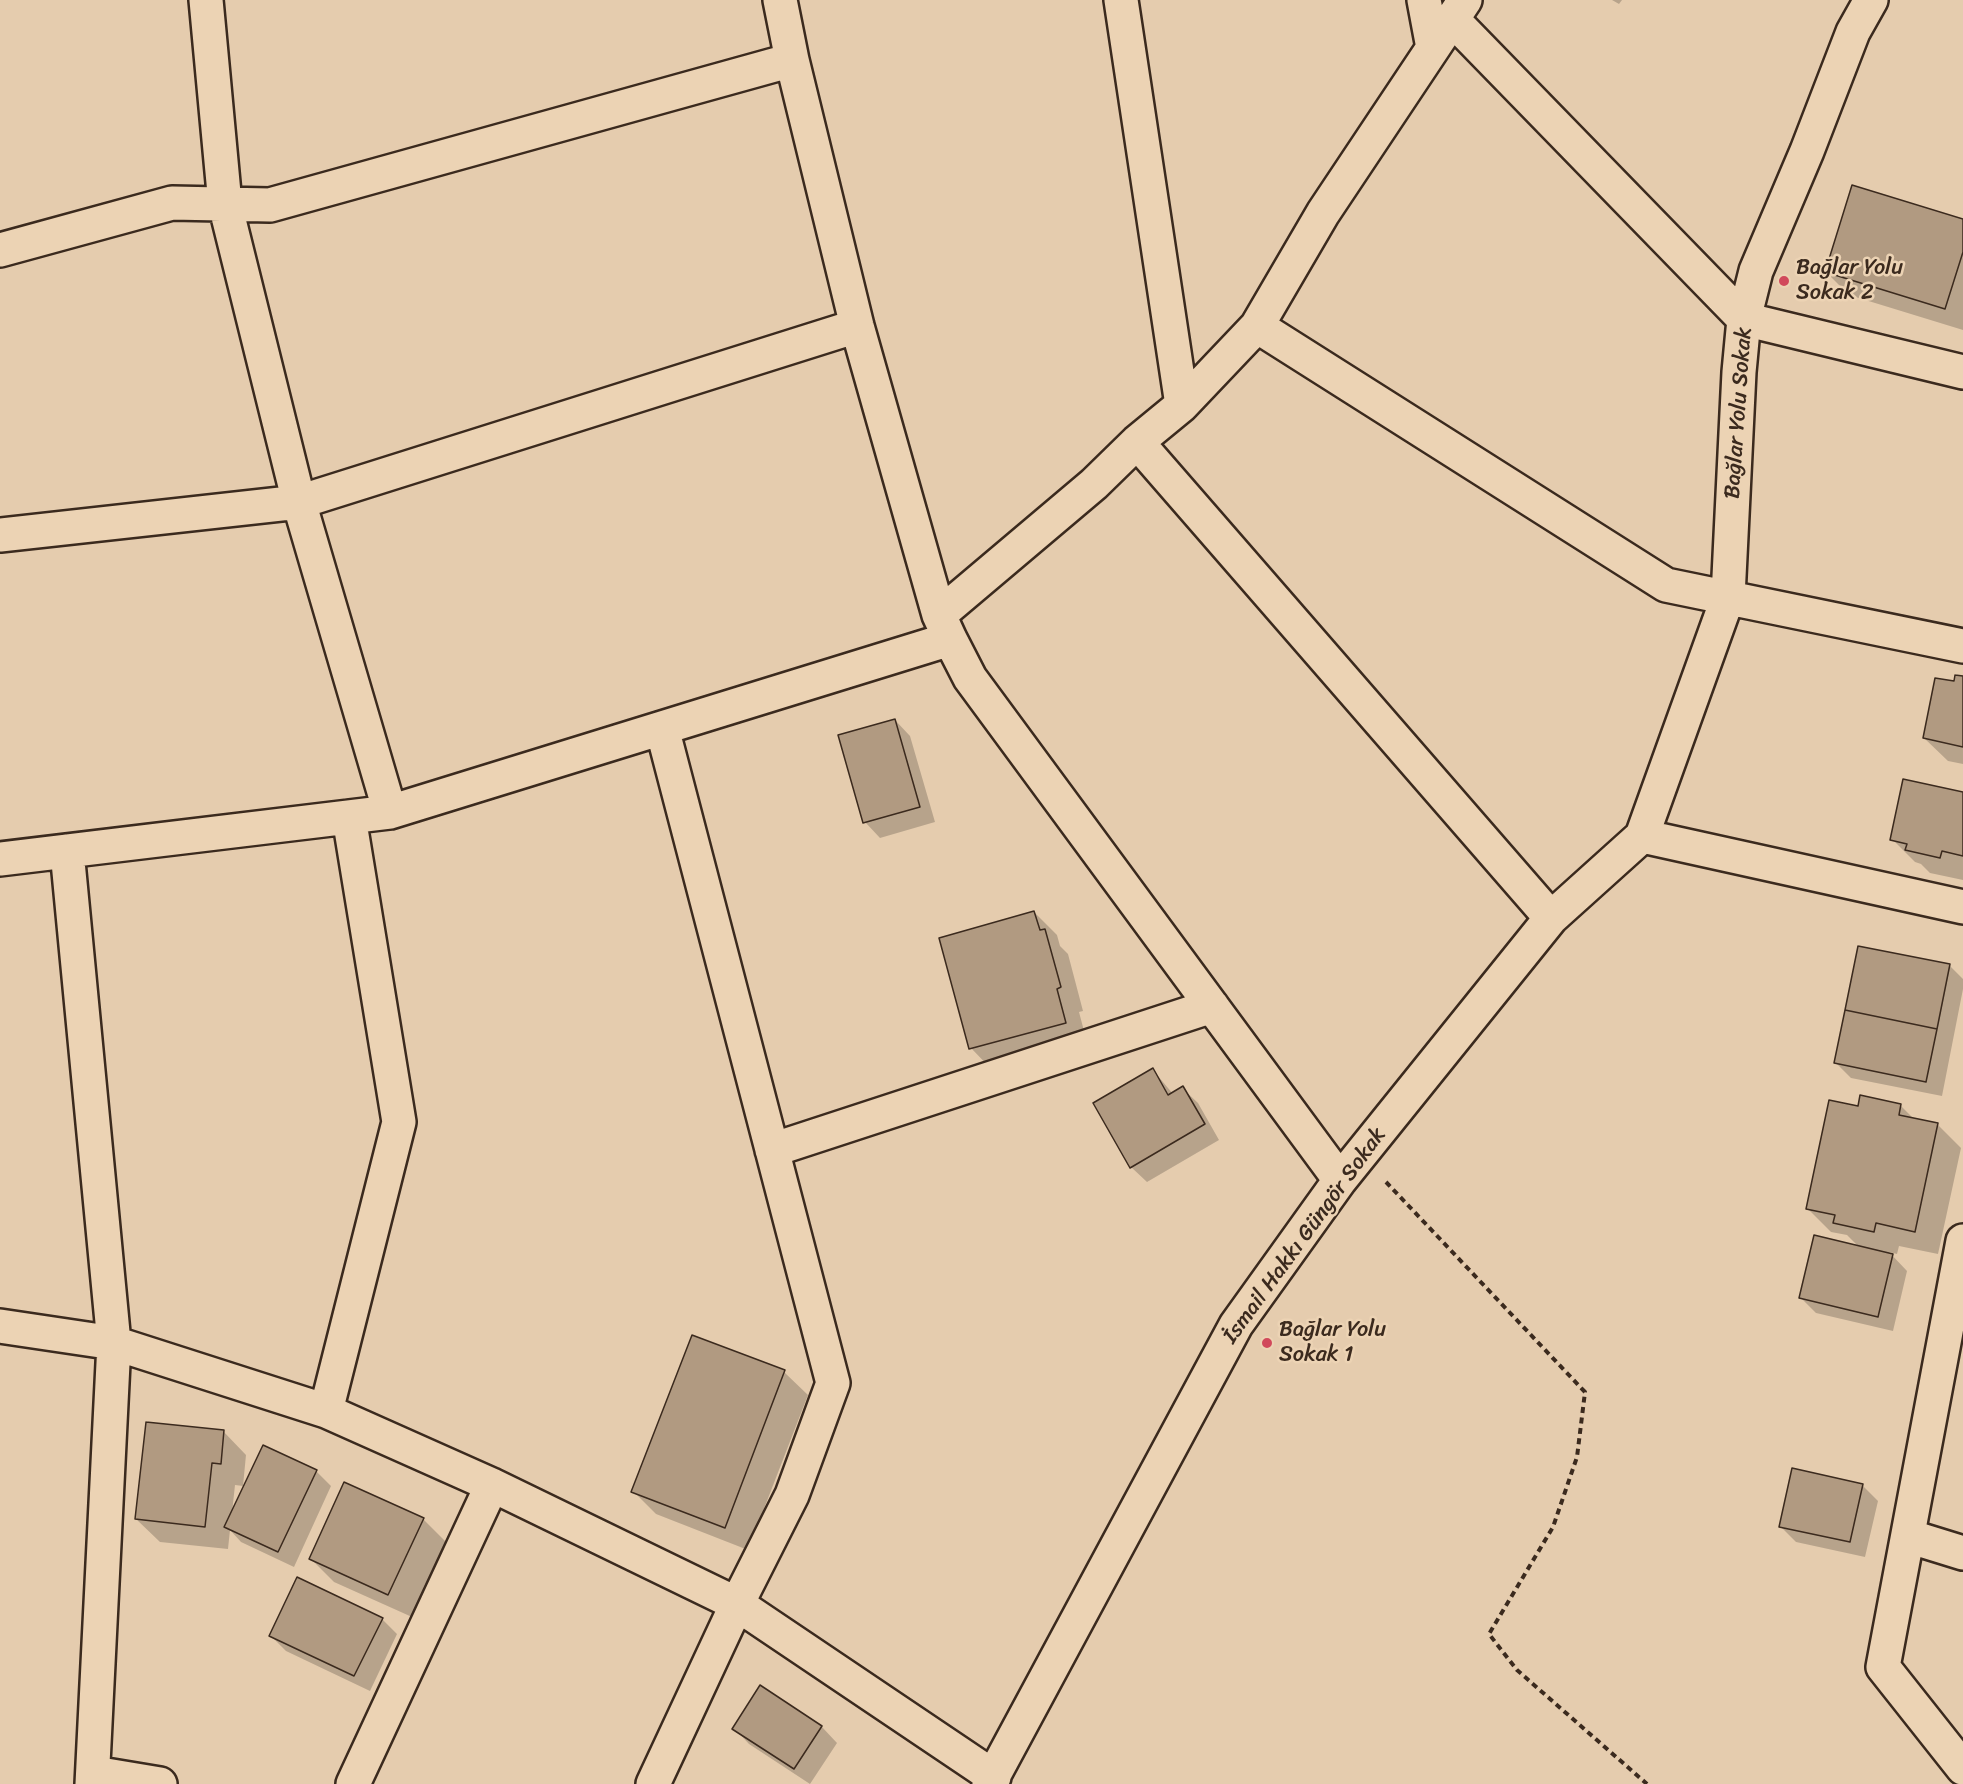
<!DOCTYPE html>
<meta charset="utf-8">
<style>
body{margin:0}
canvas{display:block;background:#e5ccae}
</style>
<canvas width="1963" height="1784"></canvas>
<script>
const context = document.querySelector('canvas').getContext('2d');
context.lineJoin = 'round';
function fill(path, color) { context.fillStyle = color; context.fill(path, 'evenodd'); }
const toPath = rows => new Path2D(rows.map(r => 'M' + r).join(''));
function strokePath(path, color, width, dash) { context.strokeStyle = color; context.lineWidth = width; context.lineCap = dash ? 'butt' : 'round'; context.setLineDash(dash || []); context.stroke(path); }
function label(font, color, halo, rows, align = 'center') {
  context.font = font + ' Sriracha,sans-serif'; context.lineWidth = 5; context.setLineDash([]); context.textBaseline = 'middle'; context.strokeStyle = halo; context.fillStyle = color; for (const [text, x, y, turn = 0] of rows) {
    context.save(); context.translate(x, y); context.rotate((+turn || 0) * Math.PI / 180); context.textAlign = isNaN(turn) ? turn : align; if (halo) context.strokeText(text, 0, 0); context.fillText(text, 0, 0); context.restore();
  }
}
fill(toPath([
 [1612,0,1622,0,1619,4],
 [1963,221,1963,330,1849,295,1826,272],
 [1963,678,1963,764,1948,761,1924,738,1955,683],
 [895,720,910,736,935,822,880,838,865,822],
 [1963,794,1963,880,1930,873,1921,864,1915,862,1892,839],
 [1034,912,1057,935,1060,946,1068,954,1083,1011,1079,1012,1088,1046,994,1072,971,1048],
 [1949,965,1963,979,1963,989,1942,1096,1851,1078,1836,1063],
 [1153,1070,1173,1094,1182,1088,1198,1103,1219,1140,1147,1182,1131,1167],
 [1900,1105,1915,1120,1937,1124,1961,1148,1938,1254,1899,1246,1897,1254,1889,1252,1907,1271,1893,1331,1816,1313,1801,1298,1860,1248,1847,1235,1831,1232,1808,1209,1859,1108],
 [692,1337,784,1372,808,1395,748,1550,656,1514,633,1491],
 [223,1431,246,1455,243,1486,235,1485,232,1513,316,1471,331,1486,294,1567,241,1542,230,1530,228,1549,160,1542,136,1519],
 [1862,1485,1878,1501,1865,1557,1796,1542,1780,1526],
 [423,1519,446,1542,412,1617,334,1582,311,1559],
 [382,1619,397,1634,370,1691,286,1651,271,1636],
 [761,1687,822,1727,837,1743,810,1784,749,1744,734,1728]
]), '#0003');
const building = toPath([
 [1852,185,1963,219,1963,252,1945,309,1825,272,1852,185],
 [1955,675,1963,676,1963,747,1923,738,1935,678,1954,681,1955,675],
 [895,719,920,807,863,823,838,735,895,719],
 [1903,779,1963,792,1963,856,1942,851,1940,858,1905,850,1907,844,1890,840,1903,779],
 [1034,911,1040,930,1045,929,1061,987,1057,989,1066,1023,969,1049,939,938,1034,911],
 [1858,946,1950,964,1937,1029,1845,1010,1858,946],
 [1845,1010,1937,1029,1926,1082,1834,1063,1845,1010],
 [1153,1068,1168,1095,1183,1086,1205,1124,1130,1168,1093,1103,1153,1068],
 [1860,1095,1901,1104,1899,1115,1938,1123,1915,1232,1876,1223,1874,1232,1833,1223,1835,1215,1806,1209,1829,1100,1858,1106,1860,1095],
 [1814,1235,1893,1254,1878,1317,1799,1298,1814,1235],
 [692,1335,785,1370,725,1528,631,1492,692,1335],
 [146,1422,224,1430,221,1464,212,1463,205,1527,135,1519,146,1422],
 [263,1445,317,1470,278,1552,224,1527,263,1445],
 [1792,1468,1863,1484,1850,1542,1779,1527,1792,1468],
 [344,1482,424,1518,388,1595,309,1559,344,1482],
 [297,1577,383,1618,354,1676,269,1636,297,1577],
 [760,1685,822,1726,794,1769,732,1729,760,1685]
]);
fill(building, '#b19a81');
strokePath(building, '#3b2a1e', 1.5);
const minor = toPath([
 [206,0,225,204,299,502,390,812],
 [780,0,792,60,857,326,939,615,950,639,970,678,1340,1180],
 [1121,0,1182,405],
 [1424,0,1433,48],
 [1452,19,1744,319,1963,372],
 [0,250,172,203,270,205,792,60],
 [1257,326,1666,585,1963,646],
 [1137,442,1551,918],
 [0,535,299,502,857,326],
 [939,615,1094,484,1137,442,1182,405,1257,326,1323,213,1465,0],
 [1642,836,1963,907],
 [67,851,114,1343,92,1784],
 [0,859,390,812,950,639],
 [772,1150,1212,1006],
 [1963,1241,1883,1667,1963,1768],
 [0,1326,114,1343,326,1411,492,1485,737,1604,994,1777],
 [326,1411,399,1122,349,817],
 [1908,1536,1963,1553],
 [94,1773,160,1784],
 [353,1784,492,1485],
 [653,1784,737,1604,792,1495,833,1383,662,728],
 [989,1784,1236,1325,1340,1180,1551,918,1642,836,1728,597,1739,372,1744,319,1756,271,1807,151,1853,32,1871,0]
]);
strokePath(minor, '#3b2a1e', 38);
strokePath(toPath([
 [1386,1182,1585,1392,1577,1457,1553,1527,1489,1634,1517,1670,1647,1784]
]), '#3b2a1e', 4, [6, 4.5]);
strokePath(minor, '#ecd3b4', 33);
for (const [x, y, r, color] of [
 [1784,281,6,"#d1495b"],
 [1267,1343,6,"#d1495b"]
]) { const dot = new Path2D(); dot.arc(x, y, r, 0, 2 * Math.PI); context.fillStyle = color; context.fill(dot); strokePath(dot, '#ecd3b4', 2); }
label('22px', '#3b2a1e', '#ecd3b4', [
 ["Bağlar Yolu",1796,268],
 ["Sokak 2",1796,293],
 ["Bağlar Yolu",1279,1330],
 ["Sokak 1",1279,1355]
], 'left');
label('22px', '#3b2a1e', '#ecd3b4', [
 ["Bağlar Yolu Sokak",1739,413,-86],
 ["İsmail Hakkı Güngör Sokak",1305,1236,-54]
]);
</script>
